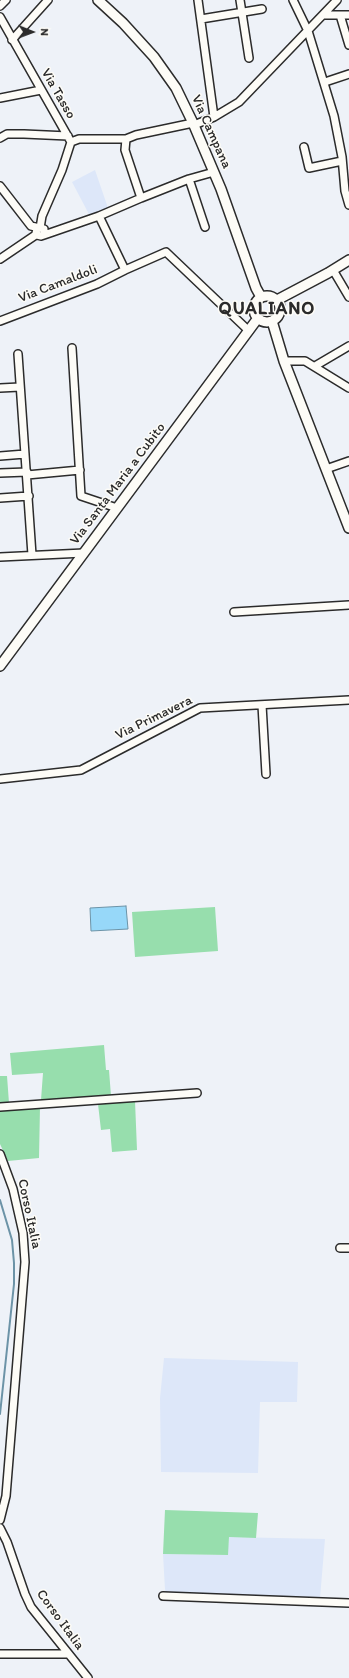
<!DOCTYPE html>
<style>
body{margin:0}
#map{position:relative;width:349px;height:1678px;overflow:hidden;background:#eef2f8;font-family:Itim,sans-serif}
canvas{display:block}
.north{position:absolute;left:12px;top:12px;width:40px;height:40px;-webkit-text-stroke:3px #fdfcf7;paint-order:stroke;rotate:91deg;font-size:11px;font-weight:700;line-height:16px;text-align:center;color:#2b2b2b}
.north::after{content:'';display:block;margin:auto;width:14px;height:18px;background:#2b2b2b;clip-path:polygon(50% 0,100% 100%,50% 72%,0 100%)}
</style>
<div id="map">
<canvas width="349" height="1678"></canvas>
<div class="north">N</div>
</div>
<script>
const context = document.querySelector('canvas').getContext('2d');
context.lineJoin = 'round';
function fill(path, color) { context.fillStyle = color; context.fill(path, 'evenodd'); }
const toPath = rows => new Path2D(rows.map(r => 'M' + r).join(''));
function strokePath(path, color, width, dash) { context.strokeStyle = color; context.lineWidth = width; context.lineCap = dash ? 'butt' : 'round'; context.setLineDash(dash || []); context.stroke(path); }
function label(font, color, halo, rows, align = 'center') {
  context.font = font + ' Itim,sans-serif'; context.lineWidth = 3; context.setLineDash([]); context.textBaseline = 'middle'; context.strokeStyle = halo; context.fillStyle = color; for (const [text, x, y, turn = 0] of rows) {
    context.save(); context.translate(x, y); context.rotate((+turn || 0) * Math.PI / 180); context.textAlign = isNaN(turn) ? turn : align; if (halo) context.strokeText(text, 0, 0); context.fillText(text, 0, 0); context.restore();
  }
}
fill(toPath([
 [95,170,108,208,91,218,72,182],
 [164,1358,298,1362,297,1402,260,1402,258,1473,161,1472,160,1398],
 [229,1537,325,1539,320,1598,166,1593,165,1589,163,1554,227,1555]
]), '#dde7f9');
fill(toPath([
 [215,907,218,951,135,957,132,912],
 [104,1045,106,1070,109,1070,111,1096,41,1100,43,1073,12,1075,10,1053],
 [0,1076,7,1076,9,1103,0,1104],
 [135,1101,137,1150,112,1152,110,1129,101,1130,98,1104],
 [40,1107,39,1158,8,1161,0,1144,0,1110],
 [165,1510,258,1513,256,1538,229,1537,228,1555,163,1554]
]), '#97dead');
const water = toPath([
 [126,906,128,929,91,931,90,908,126,906]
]);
fill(water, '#97d8f9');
strokePath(water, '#6c93a7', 1);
strokePath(toPath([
 [0,1200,12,1240,14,1263,14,1284,0,1414]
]), '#6c93a7', 2);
const minor = toPath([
 [198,0,214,117],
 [240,0,249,58],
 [293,0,308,31,334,116,342,157,345,191,349,205],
 [0,6,6,0],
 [323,15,349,15],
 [340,15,349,45],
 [0,17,71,142],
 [201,19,262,9],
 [12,40,48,0],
 [325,82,349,74],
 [0,98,41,90],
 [194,125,214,117,239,102,337,0],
 [0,138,7,134,24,134,68,136],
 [71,142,79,139,126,139],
 [304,147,309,168,342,161],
 [189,179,214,172],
 [0,186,31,226,44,229,44,235,41,236,37,235,36,233,37,229],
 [141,198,125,150,126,139,136,135,193,123],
 [99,216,125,270],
 [40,228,42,216,62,170,71,142],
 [44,235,99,216,141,198,189,179,205,227],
 [0,259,37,234],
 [333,270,349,297],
 [0,321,97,284,125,270,166,252,249,331],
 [72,348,81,496,117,508],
 [18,354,32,555],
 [284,361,305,361,349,388],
 [315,366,349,346],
 [0,388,20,387],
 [0,456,25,454],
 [326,469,349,461],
 [0,473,27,472],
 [27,475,80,470],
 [0,498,29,496],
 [0,557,84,553],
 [234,612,349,605],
 [262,705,266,774],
 [0,779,81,770,200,708,349,700],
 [0,1107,197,1093],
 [0,1154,13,1189,23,1233,25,1262,6,1496,0,1520],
 [340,1248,349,1248],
 [0,1528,7,1542,25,1594,31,1607,88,1678],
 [163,1596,349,1603],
 [0,1654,67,1654]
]);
const major = toPath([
 [98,0,123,23,154,57,176,88,193,123,221,189,256,288,261,297],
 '254 309a13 13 0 1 1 26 0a13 13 0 1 1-26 0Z',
 [277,300,328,273,349,260],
 [272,321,284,361,349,528],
 [0,666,258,318]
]);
strokePath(minor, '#2b2b2b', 10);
strokePath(major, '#2b2b2b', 12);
strokePath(minor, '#fdfcf7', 7);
strokePath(major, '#fdfcf7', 9);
label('14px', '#2b2b2b', '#fdfcf7', [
 ["Via Tasso",58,94,60],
 ["Via Campana",211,132,66],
 ["Via Camaldoli",58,284,-21],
 ["Via Santa Maria a Cubito",118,484,-53],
 ["Via Primavera",154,718,-26],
 ["Corso Italia",29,1214,78],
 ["Corso Italia",60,1620,54]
]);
context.letterSpacing = '1px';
label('bold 18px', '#2b2b2b', '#fdfcf7', [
 ["QUALIANO",267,309]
]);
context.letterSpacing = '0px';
</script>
